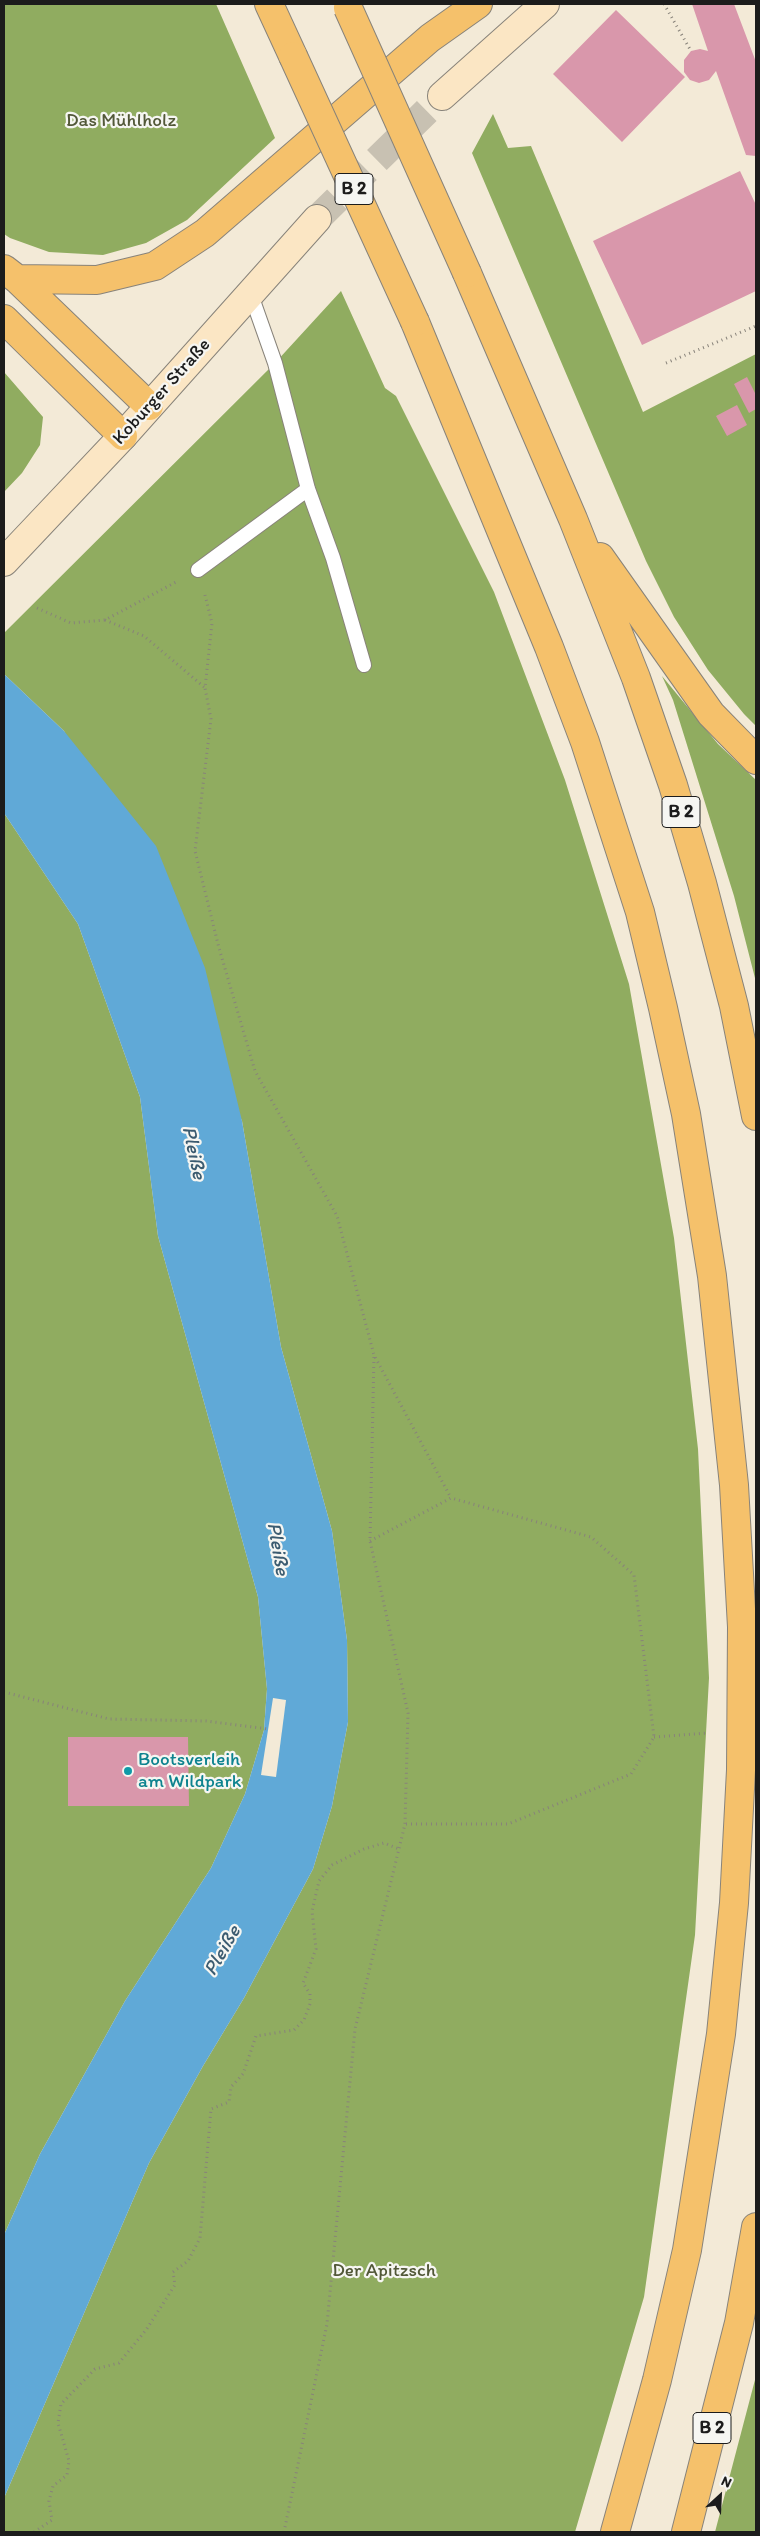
<!DOCTYPE html>
<meta charset="utf-8">
<style>
body{margin:0}
#map{position:relative;width:760px;height:2536px;overflow:hidden;background:#f3ead7;font-family:Itim,sans-serif}
canvas{display:block}
.frame{position:absolute;inset:0;border:5px solid #1c1c1c;pointer-events:none}
.north{position:absolute;left:695px;top:2471px;width:50px;height:50px;-webkit-text-stroke:4px #f6f6f2;paint-order:stroke;rotate:25deg;font-size:14px;font-weight:700;line-height:20px;text-align:center;color:#1c1c1c}
.north::after{content:'';display:block;margin:auto;width:18px;height:22px;background:#1c1c1c;clip-path:polygon(50% 0,100% 100%,50% 72%,0 100%)}
</style>
<div id="map">
<canvas width="760" height="2536"></canvas>
<div class="frame"></div>
<div class="north">N</div>
</div>
<script>
const context = document.querySelector('canvas').getContext('2d');
context.lineJoin = 'round';
function fill(path, color) { context.fillStyle = color; context.fill(path, 'evenodd'); }
const toPath = rows => new Path2D(rows.map(r => 'M' + r).join(''));
function strokePath(path, color, width, dash) { context.strokeStyle = color; context.lineWidth = width; context.lineCap = dash ? 'butt' : 'round'; context.setLineDash(dash || []); context.stroke(path); }
function label(font, color, halo, rows, align = 'center') {
  context.font = font + ' Itim,sans-serif'; context.lineWidth = 4.5; context.setLineDash([]); context.textBaseline = 'middle'; context.strokeStyle = halo; context.fillStyle = color; for (const [text, x, y, turn = 0] of rows) {
    context.save(); context.translate(x, y); context.rotate((+turn || 0) * Math.PI / 180); context.textAlign = isNaN(turn) ? turn : align; if (halo) context.strokeText(text, 0, 0); context.fillText(text, 0, 0); context.restore();
  }
}
fill(toPath([
 [4,4,216,4,275,138,187,220,146,243,103,255,49,252,10,238,4,234],
 [493,114,508,148,531,146,643,412,756,354,756,726,744,714,708,670,674,617,646,561,472,153],
 [341,291,385,388,396,396,494,592,565,780,629,984,674,1238,698,1449,709,1678,695,1935,644,2297,575,2532,4,2532,4,2498,149,2163,203,2066,244,1998,313,1869,332,1806,348,1722,347,1640,332,1531,281,1347,242,1121,64,731,4,674,4,633,275,363],
 [4,372,43,417,40,445,22,473,4,492],
 [662,676,718,744,756,780,756,982,734,896,673,700],
 [4,813,78,924,140,1097,158,1236,258,1597,267,1689,264,1730,245,1794,211,1868,125,2001,40,2154,4,2235],
 [756,2376,756,2532,715,2532]
]), '#90ac60');
fill(toPath([
 [4,674,64,731,156,846,205,968,242,1121,281,1347,332,1531,347,1640,348,1722,332,1806,313,1869,244,1998,203,2066,149,2163,4,2498,4,2235,40,2154,125,2001,211,1868,245,1794,264,1730,267,1689,258,1597,158,1236,140,1097,78,924,4,813]
]), '#60a9d7');
fill(toPath([
 [273,1698,286,1700,276,1777,261,1775]
]), '#f3ead7');
fill(toPath([
 [692,4,734,4,756,62,756,156,746,155,716,71,709,80,699,83,690,80,684,72,684,60,691,51,700,49,708,51],
 [616,10,685,77,622,142,553,74],
 [740,171,756,205,756,291,642,345,593,241],
 [747,377,756,395,756,409,749,413,734,384],
 [737,405,747,425,727,436,716,416],
 [68,1737,188,1737,189,1806,68,1806]
]), '#d997ab');
strokePath(toPath([
 [317,219,442,96]
]), '#c8c1b2', 28, [28, 14]);
const service = toPath([
 [250,292,275,363,308,489,333,558,364,665],
 [198,570,308,489]
]);
const secondary = toPath([
 [442,96,545,4],
 [4,562,123,436,317,219]
]);
const trunk = toPath([
 [269,4,293,56],
 [4,269,17,279,97,280,155,266,205,233,430,38,478,4],
 [467,273,573,519,636,678,673,785,702,883,734,1006,756,1116],
 [17,279,149,406],
 [4,319,123,436],
 [415,322,549,647,585,742,640,912,663,1008,686,1114,712,1276,734,1485,742,1627,741,1770,734,1903,721,2034,687,2250,657,2380,615,2532],
 [600,557,711,714,756,760],
 [686,2532,739,2323,756,2227]
]);
strokePath(service, '#88837a', 16);
strokePath(secondary, '#88837a', 30);
strokePath(trunk, '#88837a', 30);
strokePath(toPath([
 [664,4,691,51],
 [666,363,756,326],
 [205,595,212,623,205,688,211,719,195,851,219,948,255,1071,337,1216,374,1355,451,1498],
 [37,608,71,623,105,620,176,582],
 [105,620,144,636,204,687],
 [370,1541,451,1498,591,1537,634,1575,654,1737,631,1774,508,1824,405,1824],
 [4,1692,109,1719,206,1721,268,1729],
 [654,1737,708,1733],
 [34,2532,52,2520,49,2501,53,2486,67,2475,69,2461,58,2423,61,2404,95,2369,119,2363,146,2330,175,2285,173,2272,188,2261,200,2238,211,2109,229,2102,231,2087,243,2074,256,2036,294,2030,304,2020,310,2004,310,1994,303,1983,316,1949,312,1911,319,1881,332,1865,364,1849,384,1843,399,1849],
 [284,2532,327,2324,355,2029,405,1824,408,1713,370,1541,374,1355]
]), '#88837a', 3, [1, 4]);
strokePath(service, '#fff', 14);
strokePath(secondary, '#fbe6c4', 28);
strokePath(trunk, '#f5c16b', 28);
const trunkBridge = toPath([
 [348,8,467,273],
 [293,56,415,322]
]);
strokePath(trunkBridge, '#88837a', 30, []);
strokePath(trunkBridge, '#f5c16b', 28);
for (const [x, y, r, color] of [
 [128,1771,5,"#0f9aa8"]
]) { const dot = new Path2D(); dot.arc(x, y, r, 0, 2 * Math.PI); context.fillStyle = color; context.fill(dot); strokePath(dot, '#f6f6f2', 2); }
for (const [x, y, w] of [
 [354,189,38],
 [681,812,38],
 [712,2428,38]
]) { const box = new Path2D(); box.roundRect(x - w / 2, y - 15.5, w, 31, 4); context.fillStyle = '#f6f6f2'; context.fill(box); strokePath(box, '#1c1c1c', 1); }
label('bold 18px', '#1c1c1c', null, [
 ["B 2",354,189],
 ["B 2",681,812],
 ["B 2",712,2428]
]);
label('19px', '#525838', '#f6f6f2', [
 ["Das Mühlholz",121,121],
 ["Der Apitzsch",384,2271]
]);
label('19px', '#1c1c1c', '#f6f6f2', [
 ["Koburger Straße",162,392,-48]
]);
label('19px', '#0d838f', '#f6f6f2', [
 ["Bootsverleih",138,1760],
 ["am Wildpark",138,1782]
], 'left');
label('italic 20px', '#3b5b70', '#f6f6f2', [
 ["Pleiße",193,1153,78],
 ["Pleiße",277,1549,80],
 ["Pleiße",223,1951,-60]
]);
</script>
